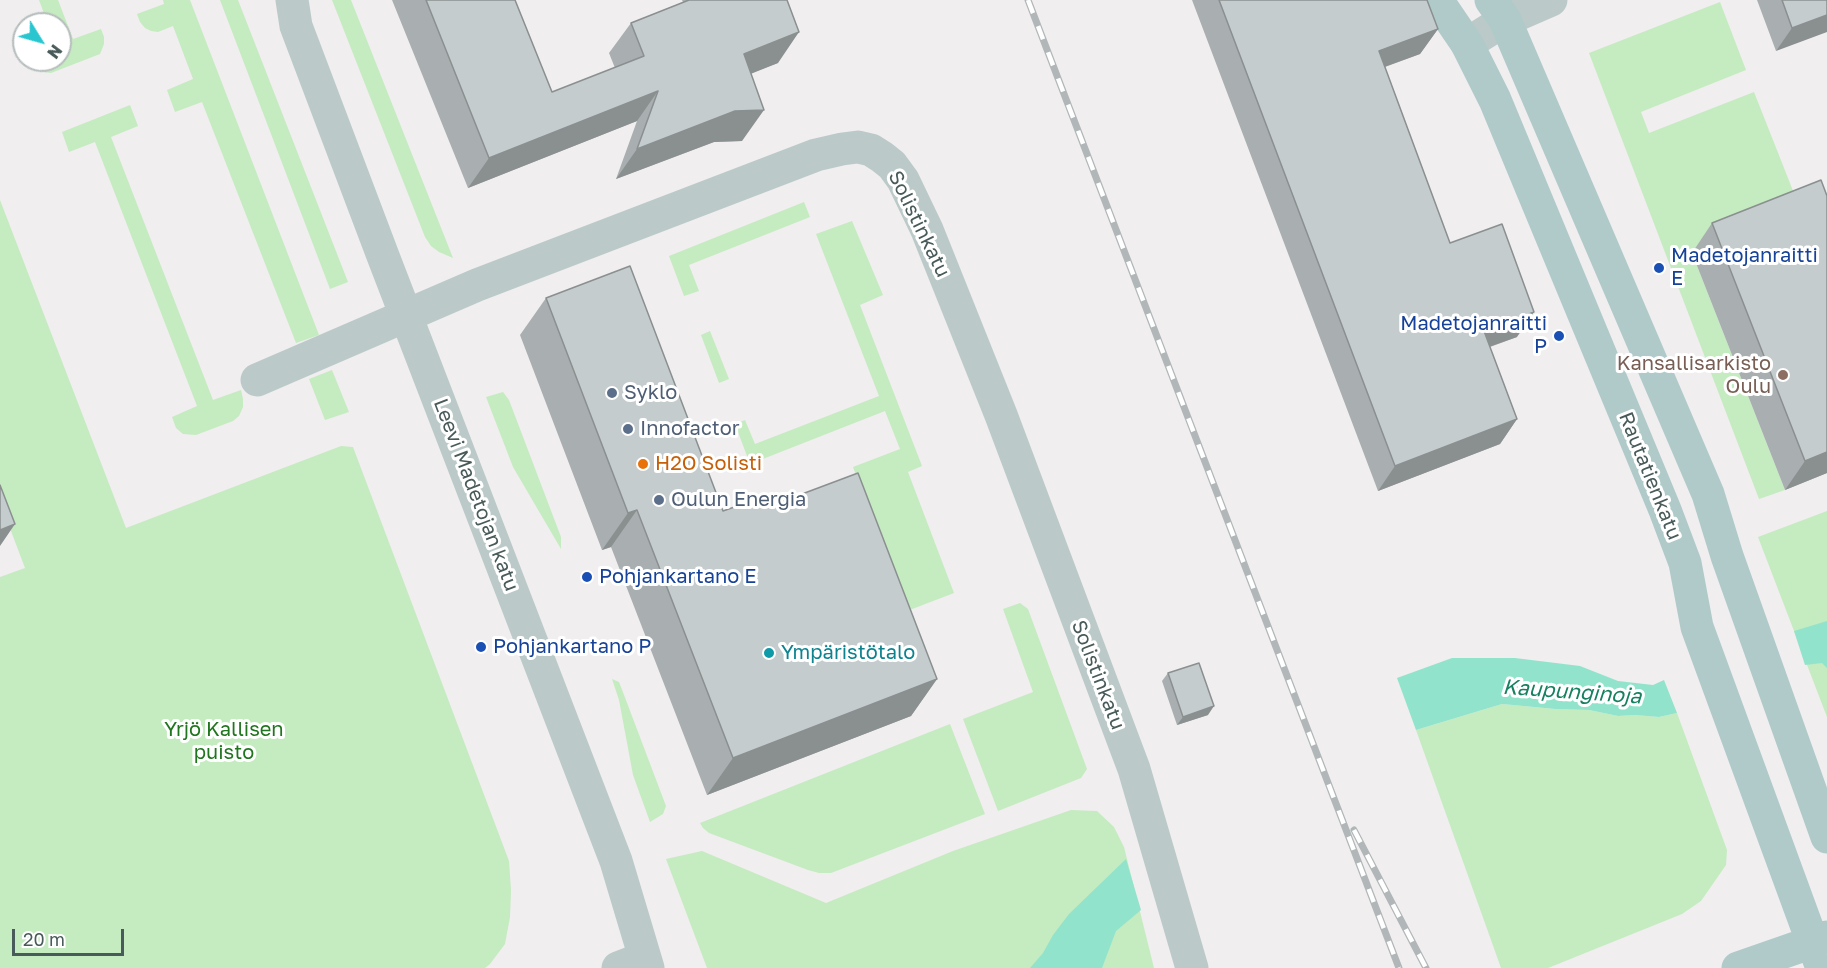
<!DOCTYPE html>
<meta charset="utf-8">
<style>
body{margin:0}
#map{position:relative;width:1827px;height:968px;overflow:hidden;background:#f0eeef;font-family:"Golos Text",sans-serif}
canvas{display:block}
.north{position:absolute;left:12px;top:12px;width:60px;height:60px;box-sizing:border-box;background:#fff;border:2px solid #b6bdbd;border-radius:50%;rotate:127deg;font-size:16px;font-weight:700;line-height:24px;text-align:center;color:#485a59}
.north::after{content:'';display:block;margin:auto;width:21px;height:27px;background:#29c6d0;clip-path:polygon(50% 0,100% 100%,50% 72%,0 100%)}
.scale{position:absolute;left:12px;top:929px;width:112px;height:27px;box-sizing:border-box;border:3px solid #485a59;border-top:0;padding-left:8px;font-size:18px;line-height:21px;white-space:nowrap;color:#485a59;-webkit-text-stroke:4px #fff;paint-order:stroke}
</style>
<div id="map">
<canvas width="1827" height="968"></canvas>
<div class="north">N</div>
<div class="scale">20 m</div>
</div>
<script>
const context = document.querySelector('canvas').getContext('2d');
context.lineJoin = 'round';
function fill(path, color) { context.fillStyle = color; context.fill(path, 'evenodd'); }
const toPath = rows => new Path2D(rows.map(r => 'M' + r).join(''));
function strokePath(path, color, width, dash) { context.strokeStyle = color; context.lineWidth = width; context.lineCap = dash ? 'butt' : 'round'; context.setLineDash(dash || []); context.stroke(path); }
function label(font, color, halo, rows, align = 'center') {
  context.font = font + ' "Golos Text",sans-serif'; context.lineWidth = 6; context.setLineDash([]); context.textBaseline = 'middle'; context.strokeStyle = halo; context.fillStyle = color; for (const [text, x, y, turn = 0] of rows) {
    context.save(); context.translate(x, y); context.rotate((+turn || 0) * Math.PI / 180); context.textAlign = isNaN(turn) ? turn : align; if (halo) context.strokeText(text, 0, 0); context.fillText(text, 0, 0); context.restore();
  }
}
fill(toPath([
 [39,0,58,0,73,39,101,29,104,37,104,44,100,54,51,73,43,72,36,66,33,60,60,60,60,24,48,24],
 [163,0,190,0,319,335,296,343,202,102,175,112,167,90,193,79,173,26,158,32,151,31,145,28,140,22,137,14,164,4],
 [220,0,238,0,348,282,330,289],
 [332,0,351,0,453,258,439,252,431,246,425,237],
 [1720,2,1746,70,1641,112,1649,133,1754,92,1799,206,1827,195,1827,233,1692,253,1785,490,1759,499,1589,53],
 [130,105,138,126,111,137,213,400,241,390,243,399,243,407,239,416,233,421,196,435,183,434,176,428,172,417,197,406,95,142,69,152,62,132],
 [0,200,126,528,341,446,353,447,509,861,511,890,510,917,505,944,490,964,485,968,0,968,0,577,25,568,0,502],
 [804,202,810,217,689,265,699,291,684,296,669,256],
 [852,221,883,295,860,305,922,466,908,472,954,593,907,611,853,467,900,449,885,411,750,464,735,424,745,420,755,444,879,396,816,234],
 [710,331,729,379,719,383,701,335],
 [332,370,349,412,325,420,309,379],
 [503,392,509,400,561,537,561,549,513,467,486,397],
 [1827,511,1827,717,1758,537],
 [1020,603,1028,609,1087,769,1081,778,998,811,963,719,1033,692,1003,609],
 [612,679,619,682,621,687,666,806,663,814,650,822,633,775,619,700],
 [1502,704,1555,709,1589,710,1618,716,1635,715,1659,717,1677,713,1727,850,1726,865,1701,901,1682,914,1548,968,1501,968,1416,730],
 [950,724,985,814,831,873,819,873,808,870,709,833,703,828,700,823],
 [1071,810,1097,811,1114,827,1124,847,1154,968,707,968,666,859,702,851,826,903,953,851]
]), '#c5ebc0');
fill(toPath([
 [1827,621,1827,668,1822,663,1805,665,1794,631],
 [1452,658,1515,658,1580,666,1618,681,1653,685,1664,680,1677,713,1659,717,1635,715,1618,716,1589,710,1555,709,1502,704,1416,730,1397,678],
 [1126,859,1141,910,1116,931,1102,968,1030,968,1043,953,1053,935,1069,914]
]), '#91e4cb');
strokePath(toPath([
 [292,0,296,26,383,256,616,861,648,968],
 [1467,44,1505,20,1551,0],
 [257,380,477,285,816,155,842,149,858,147,871,150,882,157,892,165,903,180,927,230,1001,415,1134,769,1192,968],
 [618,968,644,958]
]), '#bbcac9', 33);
strokePath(toPath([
 [1437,0,1467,44,1495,100,1665,510,1685,563,1697,627,1822,968],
 [1491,0,1505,20,1708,494,1727,556,1827,837],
 [1738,968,1827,937]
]), '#b0caca', 33);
const rail = toPath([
 [1028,0,1399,968],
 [1354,830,1426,968]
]);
strokePath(rail, '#b1b7b8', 7);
strokePath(rail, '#fff', 4.5, [14]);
fill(toPath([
 [392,0,515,0,552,92,615,68,609,53,631,23,683,2,682,0,787,0,778,63,751,73,742,141,714,142,616,179,637,121,468,188],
 [1192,0,1427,0,1438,29,1420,54,1385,67,1450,243,1517,337,1490,347,1517,419,1500,444,1378,491],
 [1757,0,1827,0,1776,51],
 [1712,223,1827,473,1785,490,1692,253],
 [546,298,723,511,778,503,937,679,911,716,707,795,611,547,602,550,520,335],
 [1168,673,1208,715,1177,725,1162,681]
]), '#a9afb0');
fill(toPath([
 [1827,15,1827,32,1776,51,1792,28],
 [1438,29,1420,54,1362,75,1379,51],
 [799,32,778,63,723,85,744,54],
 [658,91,637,121,468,188,489,158],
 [764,110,742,141,714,142,616,179,637,149,735,111],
 [1534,312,1517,337,1466,355,1484,331],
 [1517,419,1500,444,1378,491,1395,466],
 [1827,452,1827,473,1785,490,1805,461],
 [637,510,611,547,602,550,628,513],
 [15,524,0,546,0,530],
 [937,679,911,716,707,795,733,758],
 [1214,706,1208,715,1177,725,1183,717]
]), '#8a8f90');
const building = toPath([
 [426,0,515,0,552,92,644,56,631,23,689,0,787,0,799,32,744,54,764,110,735,111,637,149,658,91,489,158,426,0],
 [1219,0,1427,0,1438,29,1379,51,1450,243,1502,224,1534,312,1484,331,1517,419,1395,466,1219,0],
 [1782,0,1827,0,1827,15,1792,28,1782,0],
 [1821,180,1827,196,1827,452,1805,461,1712,223,1821,180],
 [630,266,723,511,774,493,778,503,858,473,937,679,733,758,637,510,628,513,546,298,630,266],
 [0,485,15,524,0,530,0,485],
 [1199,663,1214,706,1183,717,1168,673,1199,663]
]);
fill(building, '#c5cccd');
strokePath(building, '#8a8f90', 1.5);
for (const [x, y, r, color] of [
 [1659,268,6,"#1a4fb4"],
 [1559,336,6,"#1a4fb4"],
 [1783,375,6,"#8d6e63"],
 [612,393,6,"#5c6f8a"],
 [628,429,6,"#5c6f8a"],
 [643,464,6,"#e8710a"],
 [659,500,6,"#5c6f8a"],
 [587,577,6,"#1a4fb4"],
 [481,647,6,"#1a4fb4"],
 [769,653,6,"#0f9aa8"]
]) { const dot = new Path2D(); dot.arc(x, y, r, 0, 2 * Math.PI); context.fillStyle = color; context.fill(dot); strokePath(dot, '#fff', 2); }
label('20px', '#485a59', '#fff', [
 ["Solistinkatu",919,224,64],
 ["Rautatienkatu",1650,476,68],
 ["Leevi Madetojan katu",476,495,69],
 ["Solistinkatu",1098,675,69]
]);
label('20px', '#164399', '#fff', [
 ["Madetojanraitti",1671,256],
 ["E",1671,279],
 ["Madetojanraitti",1547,324,"right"],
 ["P",1547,347,"right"],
 ["Pohjankartano E",599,577],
 ["Pohjankartano P",493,647]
], 'left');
label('20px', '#785e54', '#fff', [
 ["Kansallisarkisto",1771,364],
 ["Oulu",1771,387]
], 'right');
label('20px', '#4e5e75', '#fff', [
 ["Syklo",624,393],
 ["Innofactor",640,429],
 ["Oulun Energia",671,500]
], 'left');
label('20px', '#c56008', '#fff', [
 ["H2O Solisti",655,464]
], 'left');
label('20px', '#0d838f', '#fff', [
 ["Ympäristötalo",781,653]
], 'left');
label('20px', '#20751f', '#fff', [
 ["Yrjö Kallisen",224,730],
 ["puisto",224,753]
]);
label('italic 21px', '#178061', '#fff', [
 ["Kaupunginoja",1572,692,4]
]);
</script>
